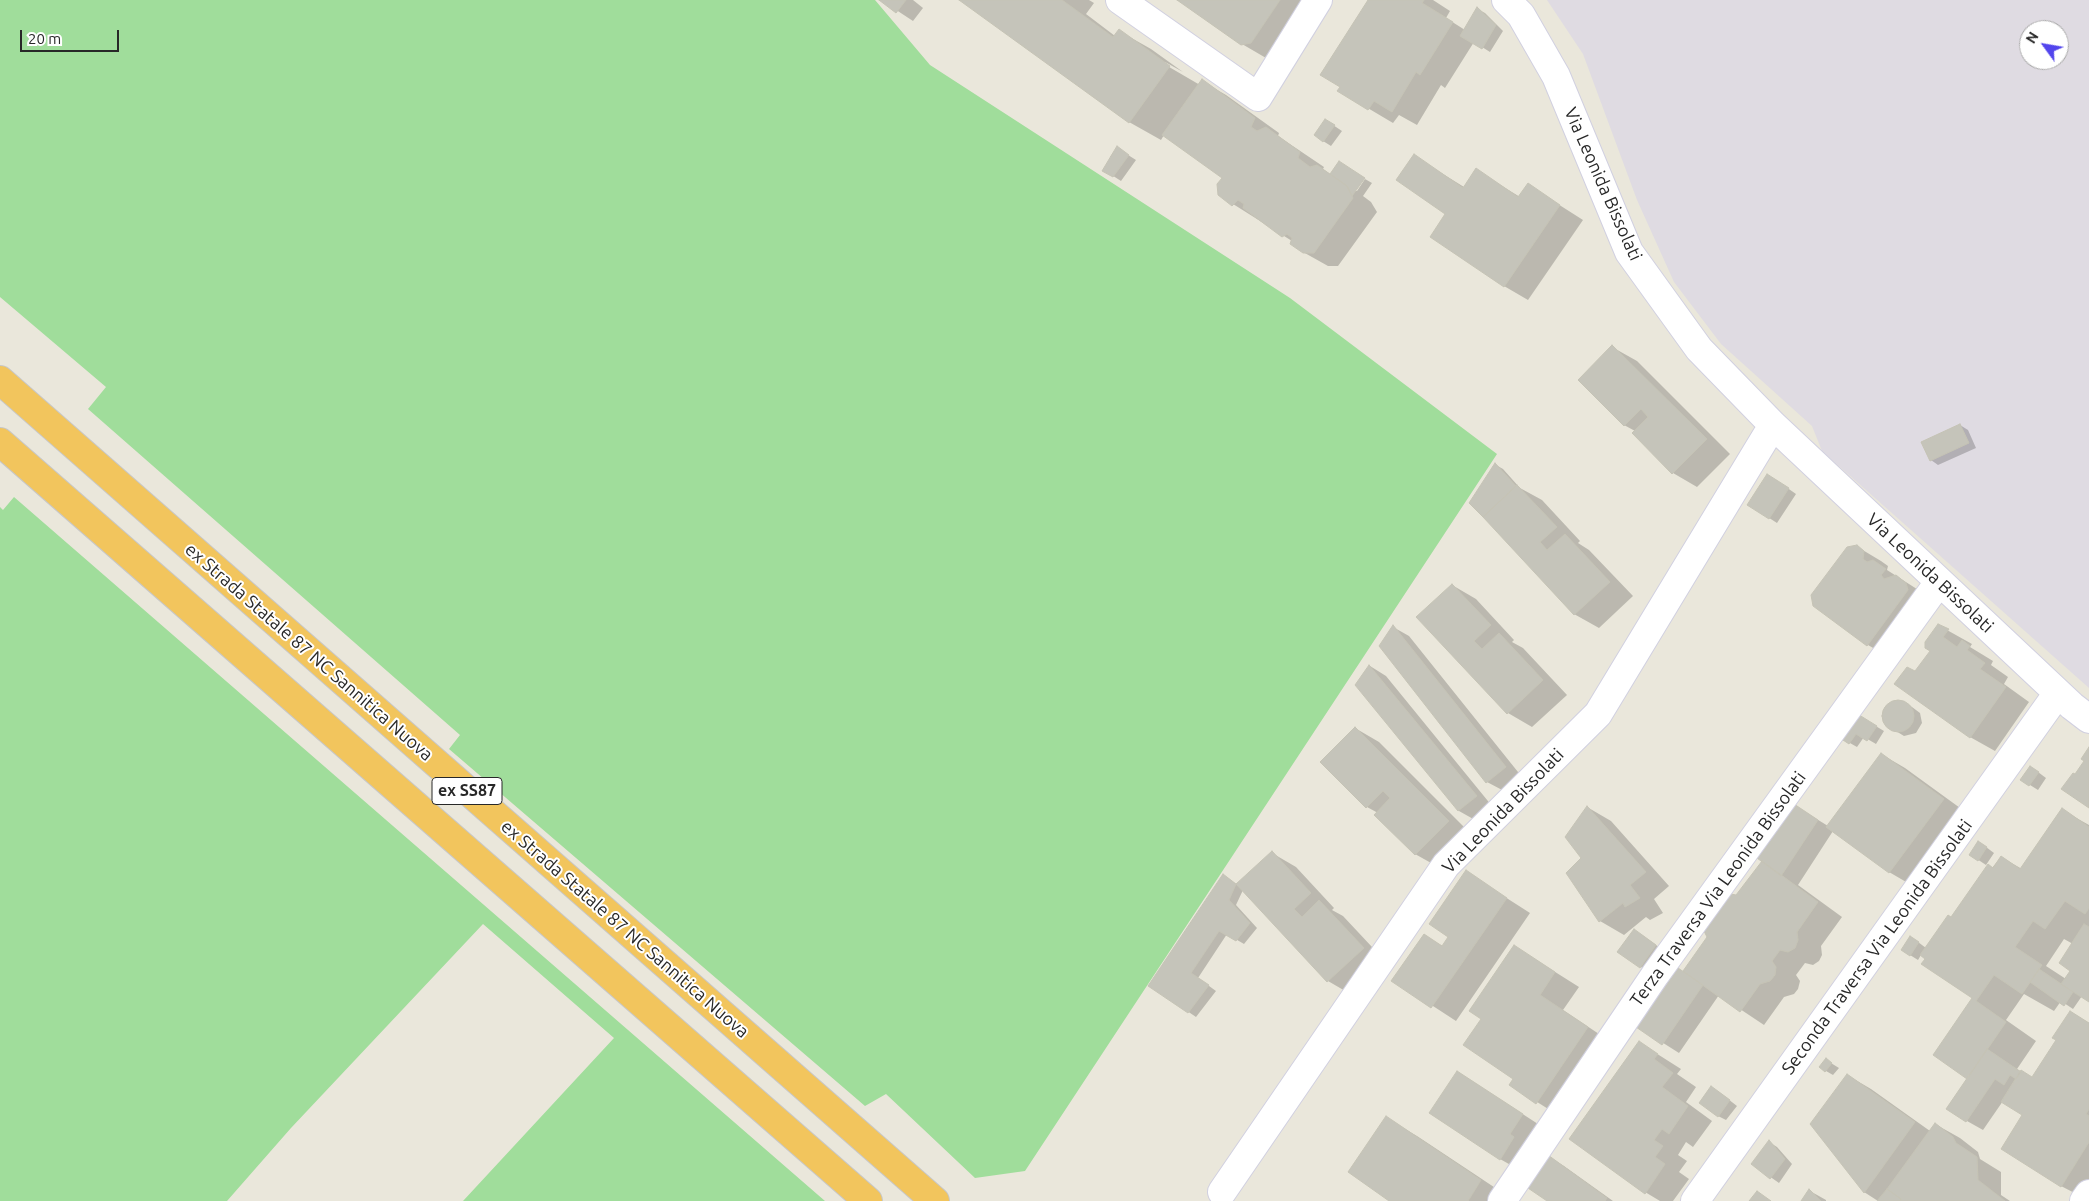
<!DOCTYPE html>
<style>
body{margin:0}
#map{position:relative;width:2089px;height:1201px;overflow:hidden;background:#eae7db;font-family:Ubuntu,sans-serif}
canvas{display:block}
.north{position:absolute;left:2019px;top:20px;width:50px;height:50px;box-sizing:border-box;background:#fff;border:1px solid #a9a9a9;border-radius:50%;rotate:302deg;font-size:14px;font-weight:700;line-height:20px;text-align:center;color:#282828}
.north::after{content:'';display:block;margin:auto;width:18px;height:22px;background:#5245ed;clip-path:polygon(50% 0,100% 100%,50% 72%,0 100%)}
.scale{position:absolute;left:20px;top:30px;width:99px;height:22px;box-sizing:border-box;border:2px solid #282828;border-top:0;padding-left:6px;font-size:15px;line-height:18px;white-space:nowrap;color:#282828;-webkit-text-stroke:4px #fff;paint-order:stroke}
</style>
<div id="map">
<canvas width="2089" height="1201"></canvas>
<div class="north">N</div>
<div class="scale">20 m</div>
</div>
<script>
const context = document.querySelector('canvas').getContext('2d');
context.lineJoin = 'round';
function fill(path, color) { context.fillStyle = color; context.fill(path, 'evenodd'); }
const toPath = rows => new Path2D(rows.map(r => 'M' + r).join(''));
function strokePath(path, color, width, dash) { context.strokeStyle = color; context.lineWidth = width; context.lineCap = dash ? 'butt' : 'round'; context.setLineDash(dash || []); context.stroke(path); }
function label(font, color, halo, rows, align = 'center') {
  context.font = font + ' Ubuntu,sans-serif'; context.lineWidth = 4; context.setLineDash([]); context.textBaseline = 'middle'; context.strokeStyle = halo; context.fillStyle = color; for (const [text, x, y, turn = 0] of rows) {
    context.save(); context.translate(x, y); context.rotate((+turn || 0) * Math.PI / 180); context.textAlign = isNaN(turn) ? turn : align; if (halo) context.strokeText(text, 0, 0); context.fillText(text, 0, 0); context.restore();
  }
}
fill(toPath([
 [1547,0,2089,0,2089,688,1822,451,1812,426,1721,344,1674,282,1637,200,1583,54],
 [2029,30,2059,30,2059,60,2029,60]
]), '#dfdbe2');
fill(toPath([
 [0,0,875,0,930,65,1290,298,1497,454,1025,1171,975,1178,886,1094,865,1106,449,749,460,735,88,409,106,387,0,297],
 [14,497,825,1201,463,1201,614,1038,483,924,291,1128,227,1201,0,1201,0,507,3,510]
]), '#a0dd9b');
fill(toPath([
 [881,0,913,0,923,8,913,21],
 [961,0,1089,0,1094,3,1086,14,1115,36,1119,31,1151,49,1183,72,1165,62,1164,64,1200,85,1202,81,1226,95,1279,133,1278,136,1324,167,1323,169,1354,191,1357,191,1365,179,1372,183,1363,196,1371,202,1377,212,1338,266,1328,266,1303,252,1292,241,1233,204,1224,178,1164,135,1161,140,1129,122],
 [1180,0,1313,0,1266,58,1242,44],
 [1369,0,1433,0,1450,11,1446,18,1465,30,1477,9,1485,13,1503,31,1490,52,1474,42,1445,88,1441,85,1417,125,1399,115,1393,123,1339,91],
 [1333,125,1342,131,1331,146,1323,141],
 [1117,148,1136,160,1121,181,1104,170,1113,158,1110,157],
 [1414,156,1464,187,1476,170,1520,197,1528,185,1583,220,1528,300,1504,286,1447,214],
 [1612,347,1637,361,1730,454,1697,487,1673,473,1635,431,1624,425],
 [1960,425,1968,430,1976,448,1938,465,1931,460],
 [1496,465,1503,469,1520,488,1542,500,1580,541,1578,543,1589,550,1633,596,1599,628,1574,614],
 [1776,480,1796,494,1777,523,1749,505],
 [1856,546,1881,561,1888,566,1887,570,1920,591,1892,659,1868,645],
 [1452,585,1476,599,1514,640,1512,642,1523,648,1567,695,1532,727,1508,713,1418,617],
 [1938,625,1972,644,1970,647,1993,661,1991,665,2008,677,2004,684,2029,702,1995,751,1970,737,1915,673,1932,650],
 [1393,627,1409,636,1522,777,1504,791,1487,782],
 [1370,666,1386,676,1492,806,1475,820,1459,811,1357,685],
 [1898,700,1908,704,1920,713,1922,723,1916,733,1904,736,1886,725,1883,719,1884,708,1893,701],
 [1864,719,1884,731,1876,744,1864,737,1857,747,1841,738],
 [1355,728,1379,742,1472,835,1440,868,1415,854,1378,813,1367,807],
 [1881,754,1905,768,1967,813,1913,886,1889,872,1833,831,1798,885,1842,917,1821,946,1822,955,1819,961,1813,965,1805,963,1796,975,1800,981,1798,989,1794,994,1784,997,1764,1025,1719,995,1679,1053,1638,1027,1683,972,1763,861,1794,805,1828,826],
 [2038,772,2046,778,2038,790,2022,780],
 [1587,807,1611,821,1669,886,1654,899,1663,913,1650,920,1646,917,1624,935,1600,921,1583,858],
 [2062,810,2089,825,2089,1001,2082,996,2073,1009,2061,1001,2054,1011,2024,994,2006,1020,2036,1041,2017,1069,2033,1079,2058,1040,2071,1012,2089,1023,2089,1194,2086,1199,2061,1186,2024,1115,2003,1101,1983,1130,1967,1121,1973,998,1921,955,1918,960,1910,955,1918,942,1926,948,2001,857,2022,869],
 [2064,939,2073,944,2072,971,2066,979,2046,966],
 [1986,847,1994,853,1986,865,1971,855],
 [1272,853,1296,867,1334,908,1332,910,1343,916,1387,963,1352,995,1328,981,1243,890,1236,905,1257,928,1244,944,1227,934,1198,978,1216,991,1196,1017,1150,986,1223,875,1237,885],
 [1466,872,1530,913,1456,1021,1393,980,1424,935,1444,947,1450,937],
 [1642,935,1663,950,1648,972,1641,967],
 [1514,946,1579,987,1563,1010,1611,1042,1561,1117,1510,1085,1515,1078],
 [1640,1043,1681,1069,1677,1074,1696,1087,1686,1102,1712,1121,1693,1147,1686,1142,1678,1155,1687,1161,1679,1172,1689,1179,1673,1201,1660,1201,1645,1192],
 [1826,1060,1839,1068,1833,1075,1826,1071],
 [1458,1072,1538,1124,1516,1168,1500,1159],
 [1847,1075,1871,1089,1930,1131,1935,1124,1960,1138,1978,1152,1980,1159,2001,1172,2001,1195,2010,1201,1878,1201,1864,1192],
 [1719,1092,1737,1106,1726,1120,1718,1116],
 [1386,1118,1417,1136,1512,1199,1511,1201,1391,1201],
 [1769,1142,1777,1147,1792,1164,1779,1183,1752,1164],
 [1548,1156,1564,1166,1613,1201,1549,1201],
 [1810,1191,1826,1200,1826,1201,1802,1201]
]), '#0003');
const building = toPath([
 [879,0,906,0,896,13,879,0],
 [959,0,1062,0,1113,37,1119,29,1170,66,1129,123,959,0],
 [1177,0,1280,0,1251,43,1241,45,1177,0],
 [1368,0,1424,0,1422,3,1453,22,1420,75,1416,72,1392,112,1374,101,1368,110,1337,91,1340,87,1320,75,1368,0],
 [1477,7,1496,25,1482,49,1460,36,1477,7],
 [1202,79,1255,118,1251,127,1257,131,1266,127,1300,152,1298,158,1310,167,1317,165,1347,186,1353,198,1314,253,1303,253,1290,244,1292,238,1287,234,1282,237,1243,208,1244,204,1238,200,1232,206,1218,195,1217,184,1222,178,1162,135,1202,79],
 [1325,119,1335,125,1323,142,1314,135,1325,119],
 [1117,146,1129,155,1113,177,1102,171,1117,146],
 [1414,154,1463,188,1476,168,1518,197,1528,183,1560,205,1504,287,1430,237,1445,214,1396,180,1414,154],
 [1339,161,1365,178,1352,196,1347,186,1330,174,1339,161],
 [1612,345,1707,439,1672,474,1632,433,1648,417,1641,409,1624,426,1578,380,1612,345],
 [1960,424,1969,443,1930,461,1921,442,1960,424],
 [1495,463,1516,486,1483,517,1469,503,1495,463],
 [1767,474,1789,488,1769,519,1747,505,1767,474],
 [1517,485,1557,527,1540,542,1547,550,1565,534,1610,582,1574,615,1483,517,1517,485],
 [1857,545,1864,551,1863,559,1867,562,1873,560,1886,569,1881,575,1884,579,1896,575,1906,583,1908,590,1867,646,1813,606,1811,595,1847,547,1857,545],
 [1452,584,1491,625,1474,641,1482,649,1499,633,1543,680,1507,714,1416,617,1452,584],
 [1938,624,1949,629,1943,637,1957,647,1962,640,1970,646,1967,650,1985,663,1980,669,2006,687,1970,738,1894,684,1907,667,1915,671,1930,651,1925,648,1925,642,1938,624],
 [1393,625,1506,767,1486,783,1379,646,1393,625],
 [1369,665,1477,796,1458,811,1355,685,1369,665],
 '1882 716a16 16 0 1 1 32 0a16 16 0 1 1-32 0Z',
 [1856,713,1877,726,1867,741,1856,734,1849,744,1840,738,1856,713],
 [1355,727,1449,821,1415,855,1374,815,1390,798,1383,791,1366,808,1320,762,1355,727],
 [2089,747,2089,808,2061,789,2073,773,2075,774,2084,761,2081,759,2089,747],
 [1881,753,1944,799,1889,873,1826,827,1881,753],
 [2030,766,2039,772,2029,786,2020,780,2030,766],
 [1794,804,1818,820,1781,876,1757,858,1794,804],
 [1587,806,1646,872,1630,885,1640,898,1625,907,1623,903,1599,922,1566,873,1581,858,1565,837,1587,806],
 [2062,808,2089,827,2089,908,2085,914,2065,901,2045,929,2033,921,2015,947,2042,965,2022,994,1994,975,1976,1001,2006,1022,1967,1079,1933,1055,1972,998,1921,964,1925,959,1920,955,1948,915,1951,917,1988,864,1993,868,2001,856,2020,869,2062,808],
 [1978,841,1987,847,1978,861,1969,855,1978,841],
 [1272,851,1311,893,1294,909,1302,917,1319,900,1364,948,1327,982,1236,884,1272,851],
 [1762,861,1818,902,1797,932,1798,940,1795,948,1788,952,1780,950,1772,961,1776,967,1775,975,1770,981,1760,984,1740,1012,1683,971,1707,937,1704,931,1731,894,1736,895,1762,861],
 [1466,870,1507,898,1431,1008,1391,981,1424,934,1442,946,1448,937,1429,924,1466,870],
 [1223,874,1236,884,1229,900,1250,923,1236,941,1219,931,1191,973,1209,985,1188,1013,1148,986,1223,874],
 [2084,924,2089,927,2089,1002,2061,984,2070,971,2059,963,2084,924],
 [1634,929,1656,945,1640,968,1617,952,1634,929],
 [1910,936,1919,942,1910,956,1901,950,1910,936],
 [1514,945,1555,972,1540,995,1588,1027,1536,1104,1509,1085,1513,1079,1463,1045,1481,1019,1469,1011,1514,945],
 [1678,968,1703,985,1662,1045,1636,1027,1678,968],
 [2039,969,2073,992,2064,1006,2030,982,2039,969],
 [2070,1011,2089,1023,2089,1109,2086,1114,2089,1116,2089,1142,2061,1187,2001,1149,2022,1115,2001,1102,2021,1070,2032,1077,2056,1040,2052,1038,2070,1011],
 [1639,1041,1658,1054,1654,1059,1673,1073,1662,1087,1688,1106,1669,1134,1662,1129,1654,1140,1663,1146,1655,1157,1665,1164,1645,1194,1569,1139,1639,1041],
 [1987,1049,2021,1072,2016,1079,2010,1075,2004,1085,1995,1079,1966,1122,1946,1109,1987,1049],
 [1826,1058,1832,1063,1825,1072,1819,1067,1826,1058],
 [1457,1071,1523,1114,1510,1134,1514,1137,1500,1160,1429,1113,1457,1071],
 [1847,1074,1915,1122,1864,1193,1810,1124,1847,1074],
 [1711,1086,1730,1100,1718,1117,1699,1103,1711,1086],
 [1386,1116,1481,1180,1468,1201,1389,1201,1348,1172,1386,1116],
 [1935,1123,1953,1137,1956,1143,1977,1157,1978,1180,2005,1201,1900,1201,1901,1199,1887,1189,1935,1123],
 [1769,1140,1785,1159,1770,1179,1751,1164,1769,1140],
 [1548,1155,1607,1198,1605,1201,1547,1201,1525,1186,1548,1155],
 [1809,1189,1821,1201,1801,1201,1809,1189],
 [1887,1189,1901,1199,1900,1201,1877,1201,1887,1189],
 [1757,1191,1771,1201,1749,1201,1757,1191]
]);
fill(building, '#c5c4ba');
strokePath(building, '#c5c3b5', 1);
const minor = toPath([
 [1120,0,1258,97,1318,0],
 [1506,0,1521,15,1556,76,1629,252,1699,349,1773,425,2072,706,2089,719],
 [1222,1192,1446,865,1598,714,1773,425],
 [1502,1201,1655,975,1939,582],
 [1695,1201,2058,693],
 [2084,1201,2089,1194]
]);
const highway = toPath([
 [0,380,935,1201],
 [0,442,868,1201]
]);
strokePath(minor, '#d1d0e0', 30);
strokePath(highway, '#c7c7c7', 30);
strokePath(minor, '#fff', 28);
strokePath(highway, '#f2c55d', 28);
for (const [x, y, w] of [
 [467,791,70]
]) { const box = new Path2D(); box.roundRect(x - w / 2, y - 13.5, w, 27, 4); context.fillStyle = '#fff'; context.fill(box); strokePath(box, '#282828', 1); }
label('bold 16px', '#282828', null, [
 ["ex SS87",467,791]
]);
label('18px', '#282828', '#fff', [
 ["Via Leonida Bissolati",1603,184,66],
 ["Via Leonida Bissolati",1930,573,43],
 ["ex Strada Statale 87 NC Sannitica Nuova",309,652,41],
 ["Via Leonida Bissolati",1503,811,-46],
 ["Terza Traversa Via Leonida Bissolati",1718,889,-54],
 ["ex Strada Statale 87 NC Sannitica Nuova",625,929,41],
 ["Seconda Traversa Via Leonida Bissolati",1877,947,-54]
]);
</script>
